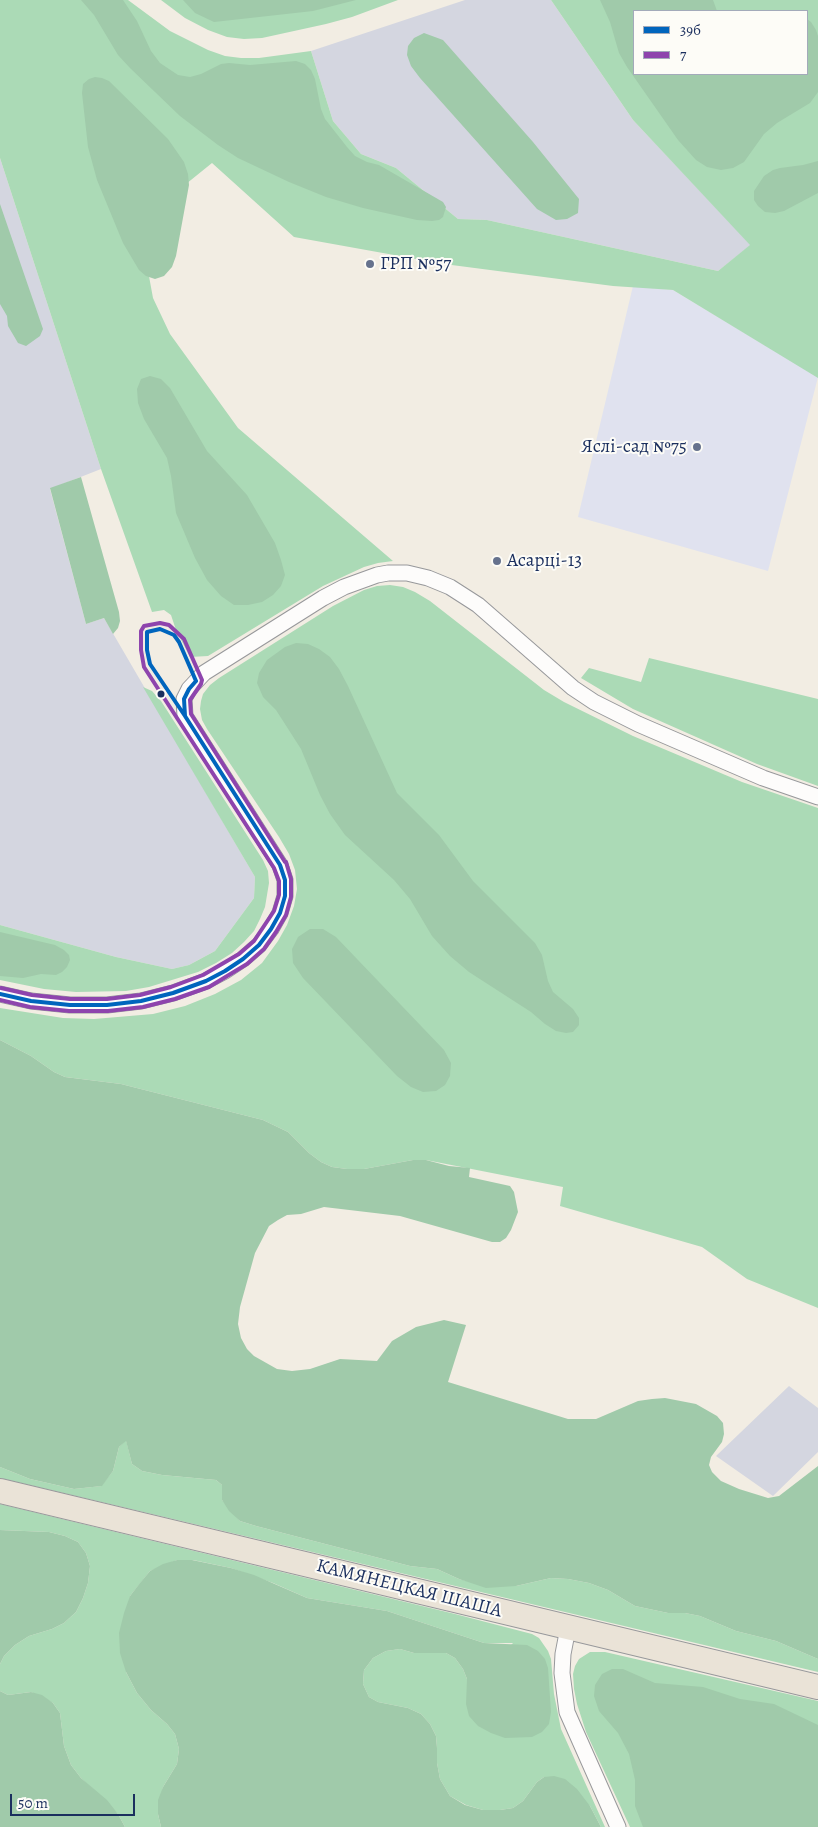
<!DOCTYPE html>
<meta charset="utf-8">
<style>
body{margin:0}
#map{position:relative;width:818px;height:1827px;overflow:hidden;background:#f2ede3;font-family:Alegreya,serif}
canvas{display:block}
.legend{position:absolute;left:633px;top:10px;width:175px;height:65px;box-sizing:border-box;background:#fdfcf7;border:1px solid #a3aaba;margin:0;padding:6px 9px;list-style:none;font-size:15px;color:#1b2f5e}
.legend li{display:flex;align-items:center;gap:10px;height:25px}
.legend b{width:25px;border:1px solid #a3aaba}
.scale{position:absolute;left:10px;top:1794px;width:125px;height:22px;box-sizing:border-box;border:2px solid #1b2f5e;border-top:0;padding-left:6px;font-size:15px;line-height:18px;white-space:nowrap;color:#1b2f5e;-webkit-text-stroke:4px #fdfcf7;paint-order:stroke}
</style>
<div id="map">
<canvas width="818" height="1827"></canvas>
<ul class="legend">
<li><b style="height:6px;background:#0065bd"></b>39б</li>
<li><b style="height:6px;background:#8e44ad"></b>7</li>
</ul>
<div class="scale">50 m</div>
</div>
<script>
const context = document.querySelector('canvas').getContext('2d');
context.lineJoin = 'round';
function fill(path, color) { context.fillStyle = color; context.fill(path, 'evenodd'); }
const toPath = rows => new Path2D(rows.map(r => 'M' + r).join(''));
function strokePath(path, color, width, dash) { context.strokeStyle = color; context.lineWidth = width; context.lineCap = dash ? 'butt' : 'round'; context.setLineDash(dash || []); context.stroke(path); }
function label(font, color, halo, rows, align = 'center') {
  context.font = font + ' Alegreya,serif'; context.lineWidth = 4; context.setLineDash([]); context.textBaseline = 'middle'; context.strokeStyle = halo; context.fillStyle = color; for (const [text, x, y, turn = 0] of rows) {
    context.save(); context.translate(x, y); context.rotate((+turn || 0) * Math.PI / 180); context.textAlign = isNaN(turn) ? turn : align; if (halo) context.strokeText(text, 0, 0); context.fillText(text, 0, 0); context.restore();
  }
}
fill(toPath([
 [633,286,673,290,818,377,768,571,578,517]
]), '#e0e2ef');
fill(toPath([
 [465,0,551,0,633,120,751,245,718,271,487,220,458,219,396,168,361,154,333,121,311,51],
 [0,158,101,469,50,489,86,624,104,618,255,877,254,898,215,951,189,965,172,969,116,957,0,925],
 [789,1386,818,1408,818,1452,773,1496,716,1456]
]), '#d4d6e0');
fill(toPath([
 [0,0,128,0,170,31,208,50,225,56,241,58,259,58,311,51,333,121,361,154,396,168,458,219,487,220,718,271,750,245,633,120,551,0,818,0,818,378,673,290,613,286,444,264,294,237,212,163,139,222,153,298,170,334,238,428,393,561,378,563,364,567,323,586,208,656,190,657,176,630,171,615,164,610,152,612,101,469,0,158],
 [634,11,807,11,807,74,634,74],
 [161,0,398,0,352,17,326,24,262,38,244,39,227,37,208,30,185,18],
 [390,585,403,587,415,592,430,601,544,690,564,702,633,736,742,782,818,808,818,1308,747,1279,702,1247,560,1206,563,1187,426,1160,413,1160,364,1169,347,1169,332,1167,321,1162,309,1153,288,1132,263,1120,121,1084,65,1077,54,1072,31,1056,0,1040,0,1008,63,1018,94,1019,153,1014,185,1006,215,994,241,980,262,963,278,941,287,925,294,906,297,889,295,870,289,854,279,837,207,729,202,720,200,709,201,701,203,694,210,685,219,678,333,606,364,590,377,586],
 [649,658,818,699,818,786,757,764,633,709,581,678,589,668,641,682],
 [143,687,152,691,161,701,263,860,268,871,269,883,265,907,260,919,254,931,244,942,232,953,216,963,198,972,149,987,126,991,76,992,44,989,0,980,0,925,116,957,172,969,189,965,215,951,254,898,255,877],
 [126,1440,132,1464,142,1471,162,1475,216,1480,222,1485,222,1500,240,1521,256,1526,410,1566,437,1569,459,1579,471,1582,516,1586,551,1578,568,1579,589,1583,608,1590,635,1606,668,1613,685,1613,700,1616,736,1631,776,1641,818,1659,818,1672,0,1478,0,1467,30,1479,74,1489,101,1486,113,1471,119,1447],
 [0,1504,455,1614,532,1634,539,1638,548,1651,551,1659,554,1694,561,1729,605,1827,601,1827,590,1806,544,1777,537,1782,523,1801,513,1808,500,1810,483,1810,466,1805,450,1796,440,1779,437,1763,437,1748,436,1736,430,1724,421,1714,408,1708,378,1702,369,1697,363,1684,364,1670,373,1658,386,1651,400,1649,414,1653,446,1653,455,1658,463,1669,467,1679,467,1691,513,1643,484,1643,387,1611,307,1598,273,1583,231,1568,193,1560,177,1560,150,1571,130,1596,126,1672,137,1693,151,1710,167,1724,175,1734,179,1749,177,1764,163,1787,158,1814,161,1827,125,1827,118,1814,81,1778,71,1765,64,1746,60,1713,53,1703,31,1692,8,1695,0,1691,0,1664,4,1656,15,1645,29,1636,52,1629,64,1623,76,1612,83,1598,88,1583,90,1566,86,1553,78,1542,65,1536,49,1532,0,1530],
 [590,1652,605,1652,818,1701,818,1827,630,1827,586,1732,577,1704,574,1689,573,1674,575,1666,579,1659]
]), '#abdab6');
fill(toPath([
 [81,0,123,0,137,21,151,51,160,63,178,75,190,77,201,74,221,64,229,63,250,65,296,61,305,64,311,70,315,79,321,109,325,119,347,147,355,156,367,162,379,165,443,202,446,207,443,217,439,220,432,221,417,220,363,208,326,197,289,182,238,158,218,145,180,116,130,68,118,55,94,15],
 [183,0,356,0,313,11,214,22,195,13],
 [600,0,713,0,717,11,634,11,634,74,807,74,807,19,811,22,816,30,818,36,818,92,810,103,777,123,764,134,744,162,733,168,721,170,707,167,696,160,678,140,627,67,619,53,610,22],
 [424,33,443,40,533,142,579,199,578,213,567,219,556,220,537,209,420,78,411,66,407,55,408,46,414,38],
 [95,77,102,78,109,81,168,139,184,162,188,174,189,185,176,256,172,267,164,276,155,279,146,276,139,270,123,243,97,180,88,147,82,93,83,84,89,79],
 [818,161,818,193,784,211,775,213,765,212,758,206,754,200,754,191,764,176,773,170,780,168,803,165],
 [0,204,43,329,40,336,26,346,18,343,8,326,7,316,0,304],
 [150,376,161,379,170,388,207,451,247,495,275,543,281,560,285,575,281,586,273,595,262,602,248,605,234,605,221,596,207,580,195,558,176,513,171,476,167,458,144,419,138,403,137,389,141,379],
 [81,477,119,612,120,621,118,628,113,634,104,618,86,624,50,488],
 [296,643,308,644,319,649,330,657,339,669,348,686,397,793,439,835,473,881,535,943,542,955,548,981,553,992,573,1009,579,1018,579,1025,573,1032,566,1033,556,1031,545,1024,531,1012,469,972,450,956,432,936,410,899,394,880,345,835,330,814,320,795,301,749,276,710,263,697,257,683,259,673,267,660,285,647],
 [310,929,323,929,336,937,444,1050,451,1063,450,1076,445,1085,436,1091,423,1092,411,1087,397,1076,303,978,293,963,292,949,298,937],
 [0,932,55,945,64,950,69,955,70,960,67,967,62,972,56,975,41,974,23,978,0,976],
 [0,1040,31,1056,54,1072,65,1077,121,1084,263,1120,288,1132,309,1153,321,1162,332,1167,347,1169,364,1169,413,1160,426,1160,449,1166,470,1168,469,1177,510,1186,514,1192,518,1212,511,1230,506,1238,500,1242,492,1242,400,1216,324,1207,301,1214,287,1215,278,1220,269,1226,255,1253,240,1307,238,1324,241,1338,247,1349,254,1356,277,1369,292,1371,310,1369,340,1359,377,1361,392,1341,416,1327,444,1320,466,1325,448,1382,568,1419,596,1419,638,1401,652,1399,665,1398,696,1404,717,1416,723,1423,724,1434,722,1442,711,1457,709,1465,712,1472,721,1481,739,1489,768,1498,779,1496,818,1466,818,1659,776,1641,736,1631,700,1616,685,1613,668,1613,635,1606,608,1590,589,1583,568,1579,551,1578,516,1586,486,1588,459,1579,437,1569,410,1566,256,1526,240,1521,229,1511,222,1500,222,1485,216,1480,162,1475,142,1471,132,1464,126,1441,119,1447,113,1471,102,1486,74,1489,30,1479,0,1467],
 [0,1530,49,1532,65,1536,78,1542,86,1553,90,1566,88,1583,83,1598,76,1612,64,1623,52,1629,29,1636,15,1645,4,1656,0,1664],
 [177,1560,192,1560,231,1568,254,1575,307,1598,387,1611,484,1643,527,1645,538,1651,545,1659,548,1668,551,1712,549,1724,542,1732,532,1737,505,1738,491,1733,478,1726,469,1716,466,1704,467,1679,463,1669,455,1658,446,1653,414,1653,400,1649,386,1651,373,1658,364,1670,363,1684,369,1697,378,1702,408,1708,421,1714,430,1724,436,1736,437,1748,437,1763,440,1779,450,1796,465,1805,483,1810,500,1810,513,1808,523,1801,537,1782,544,1777,554,1776,565,1779,577,1789,590,1806,601,1827,161,1827,158,1814,158,1800,163,1787,177,1764,179,1749,175,1734,167,1724,151,1710,137,1693,126,1672,120,1653,119,1633,124,1613,130,1596,140,1583,150,1571,163,1564],
 [612,1669,623,1669,655,1683,703,1687,740,1699,774,1704,818,1725,818,1827,643,1827,635,1806,635,1780,629,1754,618,1733,599,1711,594,1696,595,1685,602,1674],
 [0,1691,8,1695,31,1692,42,1695,53,1703,60,1713,64,1746,71,1765,81,1778,107,1800,118,1814,125,1827,0,1827]
]), '#a0caaa');
const street = toPath([
 [0,994,31,1001,70,1005,107,1005,141,1001,173,993,206,981,225,971,243,959,259,945,271,929,280,913,285,896,285,880,280,865,185,716,184,699,189,689,204,673,323,598,344,587,377,575,388,573,407,573,428,578,450,587,478,605,573,688,594,702,638,724,763,778,818,797],
 [568,1628,563,1654,562,1673,567,1712,618,1827]
]);
const primary = toPath([
 [0,1491,818,1687]
]);
strokePath(street, '#97989b', 17);
strokePath(primary, '#97989b', 26);
strokePath(street, '#fdfcfb', 15);
strokePath(primary, '#eae3d7', 24);
strokePath(toPath([
 [185,716,150,664,147,650,147,632,160,629,174,635,179,642,196,681],
 [0,994,31,1001,70,1005,107,1005,141,1001,173,993,206,981,225,971,243,959,259,945,271,929,280,913,285,896,285,880,280,865,185,716,184,699,189,689,196,681]
]), '#0065bd', 4);
strokePath(toPath([
 [1,988,32,995,70,999,107,999,140,995,171,987,203,975,239,954,254,941,274,911,279,895,279,881,274,868,144,667,141,650,141,631,144,626,160,623,169,625,184,639,202,680,201,684,190,700,191,714,285,862],
 [0,1000,30,1007,69,1011,108,1011,143,1007,175,999,209,987,247,964,264,949,276,932,286,915,291,897,291,879,286,862]
]), '#8e44ad', 4);
for (const [x, y, r, color] of [
 [370,264,5,"#66728d"],
 [697,447,5,"#66728d"],
 [497,561,5,"#66728d"],
 [161,694,4.5,"#1b2f5e"]
]) { const dot = new Path2D(); dot.arc(x, y, r, 0, 2 * Math.PI); context.fillStyle = color; context.fill(dot); strokePath(dot, '#fdfcf7', 2); }
label('19px', '#1b2f5e', '#fdfcf7', [
 ["ГРП №57",380,264],
 ["Яслі-сад №75",687,447,"right"],
 ["Асарці-13",507,561]
], 'left');
label('19px', '#1b2f5e', '#fdfcf7', [
 ["КАМЯНЕЦКАЯ ШАША",409,1589,14]
]);
</script>
